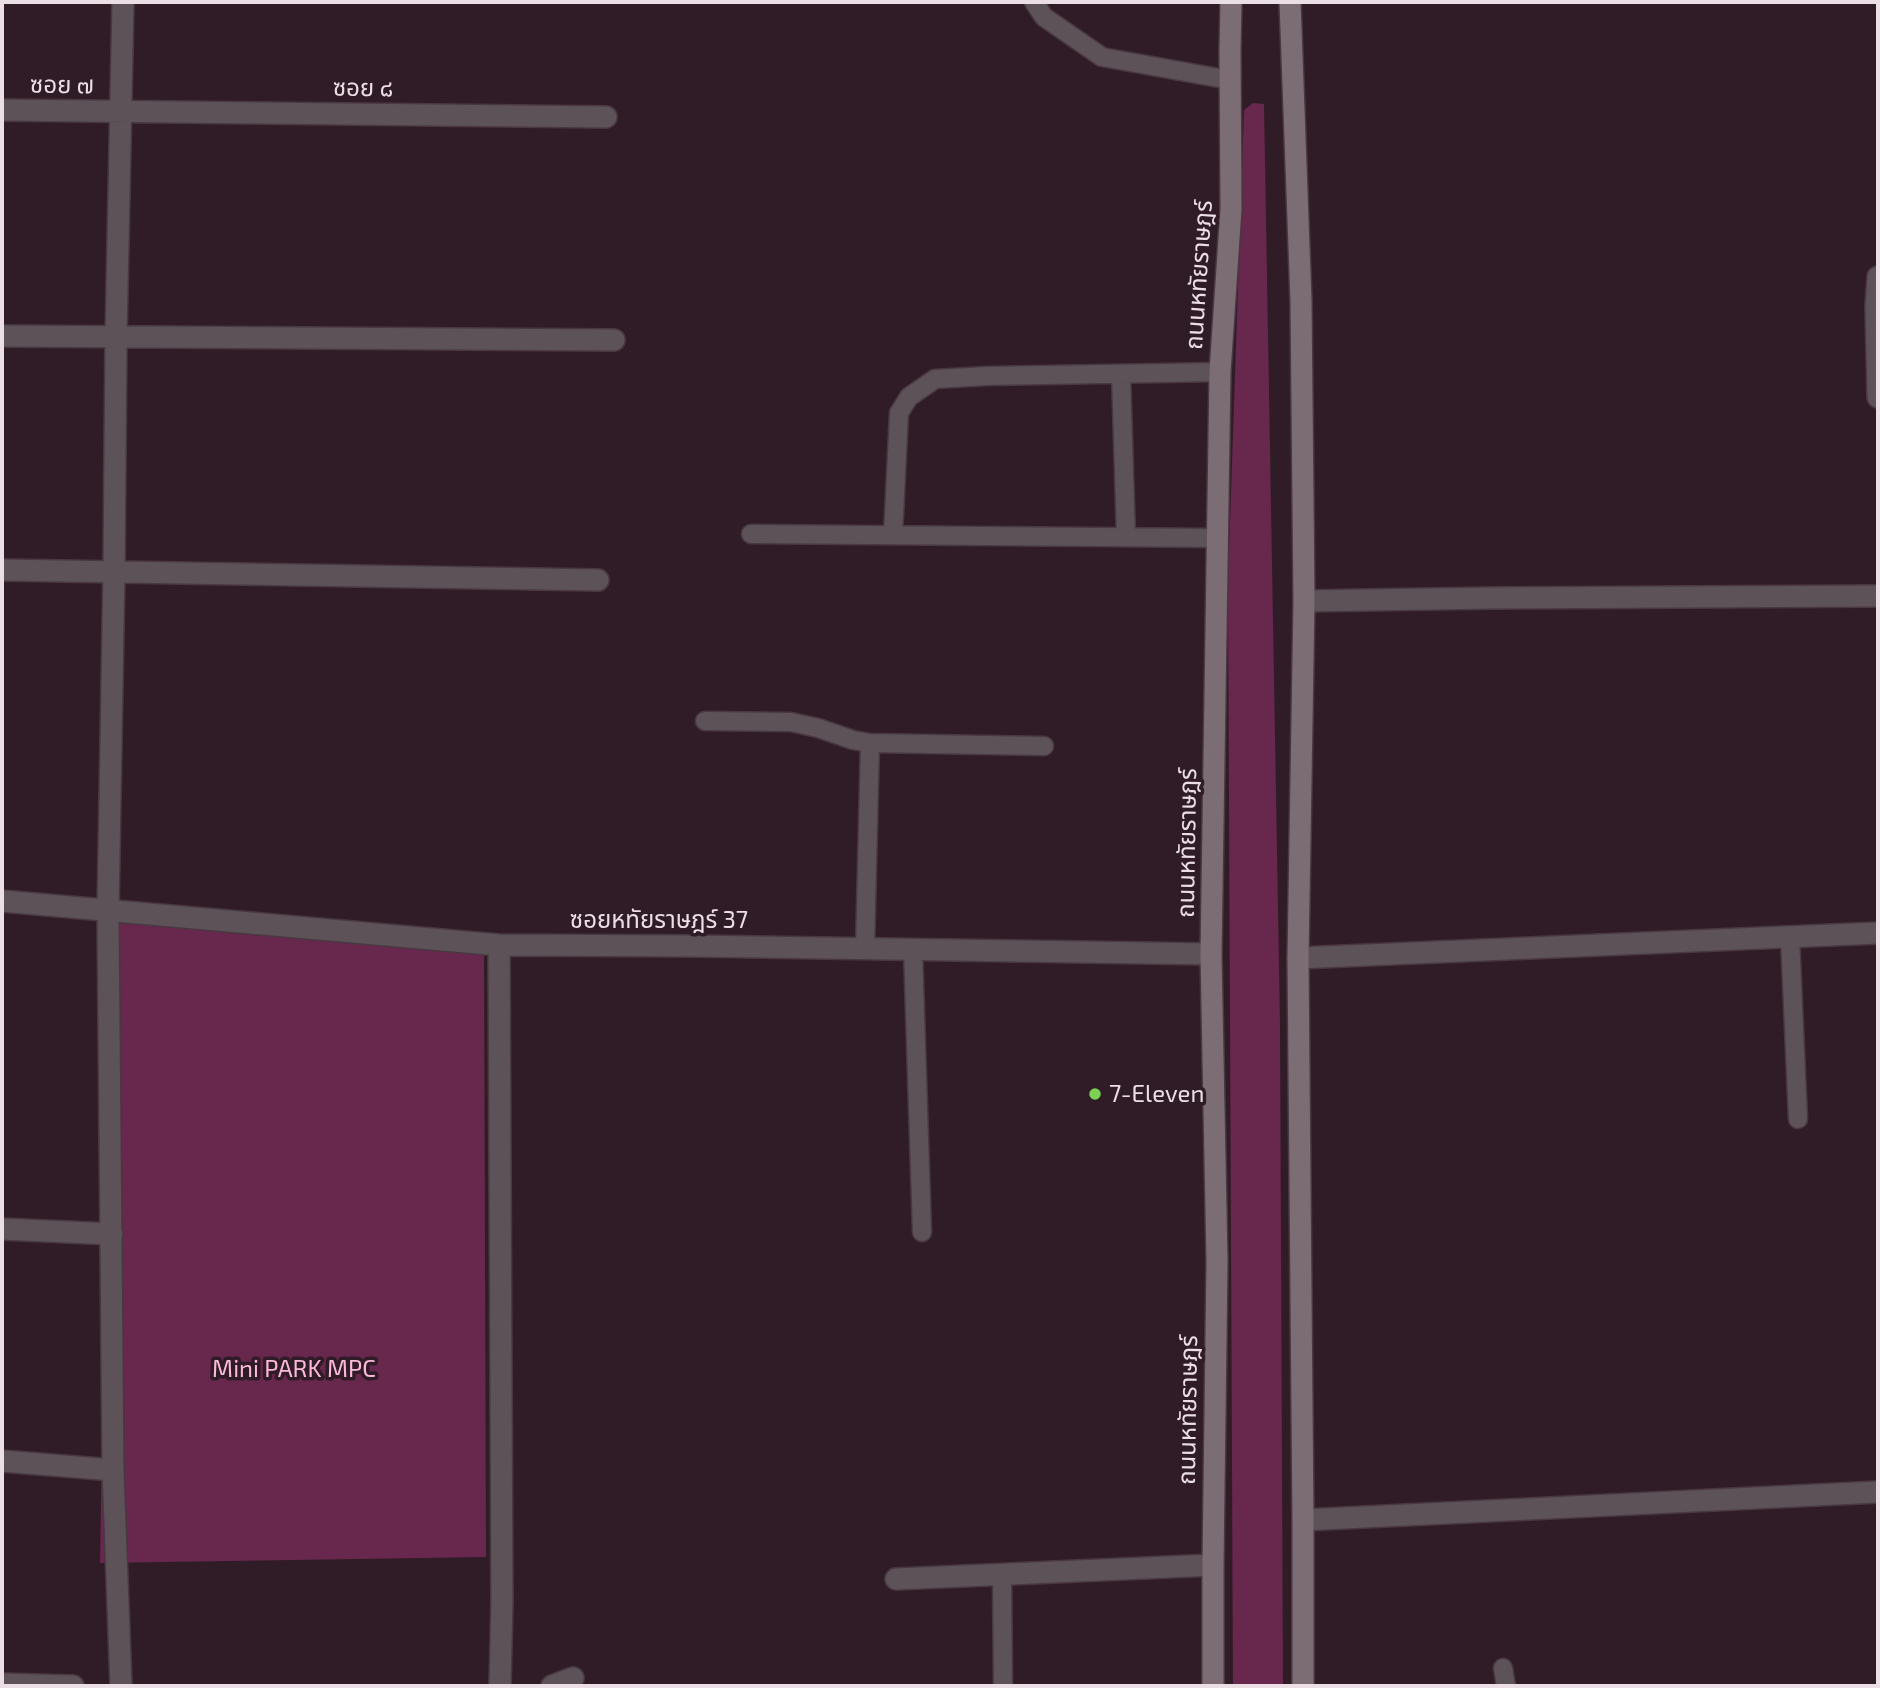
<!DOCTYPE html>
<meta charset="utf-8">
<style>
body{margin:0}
#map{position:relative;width:1880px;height:1688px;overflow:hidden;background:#2f1c26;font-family:"Exo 2",sans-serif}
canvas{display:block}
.frame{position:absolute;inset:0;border:4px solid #ebdee4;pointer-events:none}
</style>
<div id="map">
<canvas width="1880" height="1688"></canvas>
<div class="frame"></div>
</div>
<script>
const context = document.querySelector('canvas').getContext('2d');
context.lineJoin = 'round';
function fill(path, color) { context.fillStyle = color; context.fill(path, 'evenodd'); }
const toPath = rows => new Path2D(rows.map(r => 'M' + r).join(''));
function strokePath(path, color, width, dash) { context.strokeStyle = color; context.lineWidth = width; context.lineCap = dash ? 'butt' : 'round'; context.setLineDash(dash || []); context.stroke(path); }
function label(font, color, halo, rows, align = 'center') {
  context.font = font + ' "Exo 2","Noto Sans Thai",sans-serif'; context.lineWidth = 7; context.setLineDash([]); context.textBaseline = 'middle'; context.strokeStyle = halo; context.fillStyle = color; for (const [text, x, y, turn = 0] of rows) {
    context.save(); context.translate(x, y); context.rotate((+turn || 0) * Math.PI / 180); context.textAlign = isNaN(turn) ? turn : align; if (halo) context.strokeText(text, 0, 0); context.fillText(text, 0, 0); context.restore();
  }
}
fill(toPath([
 [1253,103,1264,104,1280,1024,1283,1686,1233,1686,1228,580,1244,110],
 [110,921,484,945,486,1557,100,1563]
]), '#68274d');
const lane = toPath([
 [1034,2,1044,17,1102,57,1230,80],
 [1121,374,1126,537],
 [751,534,1217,538],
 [893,535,899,413,909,397,935,379,987,376,1220,372],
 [705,721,791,722,818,728,853,740,870,743,1044,746],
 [1790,937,1798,1119],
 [865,949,870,743],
 [913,950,922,1232],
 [1002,1575,1003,1686],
 [1503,1668,1506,1686]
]);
const street = toPath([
 [2,110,606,117],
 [1878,277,1876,306,1878,397],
 [2,336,614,340],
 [2,570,598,580],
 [1304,601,1493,598,1878,596],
 [2,901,499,945,693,946,1211,954],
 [499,945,502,1601,500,1686],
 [1298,958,1878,933],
 [2,1229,112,1234],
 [2,1461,113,1470],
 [1303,1520,1878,1492],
 [896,1579,1213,1565],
 [2,1684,73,1686],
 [121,1686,113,1470,108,911,114,571,116,337,123,2],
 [552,1686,573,1678]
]);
const secondary = toPath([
 [1290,2,1301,301,1304,601,1298,958,1303,1520,1303,1686],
 [1213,1686,1213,1565,1217,1262,1211,954,1220,372,1231,209,1230,51,1231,2]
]);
strokePath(lane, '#493741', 21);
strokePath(street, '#493741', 24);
strokePath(secondary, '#493741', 24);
strokePath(lane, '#5c5257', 18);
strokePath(street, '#5c5257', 21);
strokePath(secondary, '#7c6c74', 21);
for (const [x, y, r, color] of [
 [1095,1094,7,"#7cd155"]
]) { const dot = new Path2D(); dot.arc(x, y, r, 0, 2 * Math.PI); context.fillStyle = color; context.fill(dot); strokePath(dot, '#2f1c26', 2.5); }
label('24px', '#ebdee4', '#2f1c26', [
 ["ซอย ๗",62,85,1],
 ["ซอย ๘",363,88,1],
 ["ถนนหทัยราษฎร์",1199,275,-86],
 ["ถนนหทัยราษฎร์",1187,843,-89],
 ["ซอยหทัยราษฎร์ 37",659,920],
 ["ถนนหทัยราษฎร์",1188,1410,-89]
]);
label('24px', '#ebdee4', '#2f1c26', [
 ["7-Eleven",1109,1094]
], 'left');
label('24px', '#fbb8da', '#2f1c26', [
 ["Mini PARK MPC",294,1369]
]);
</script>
